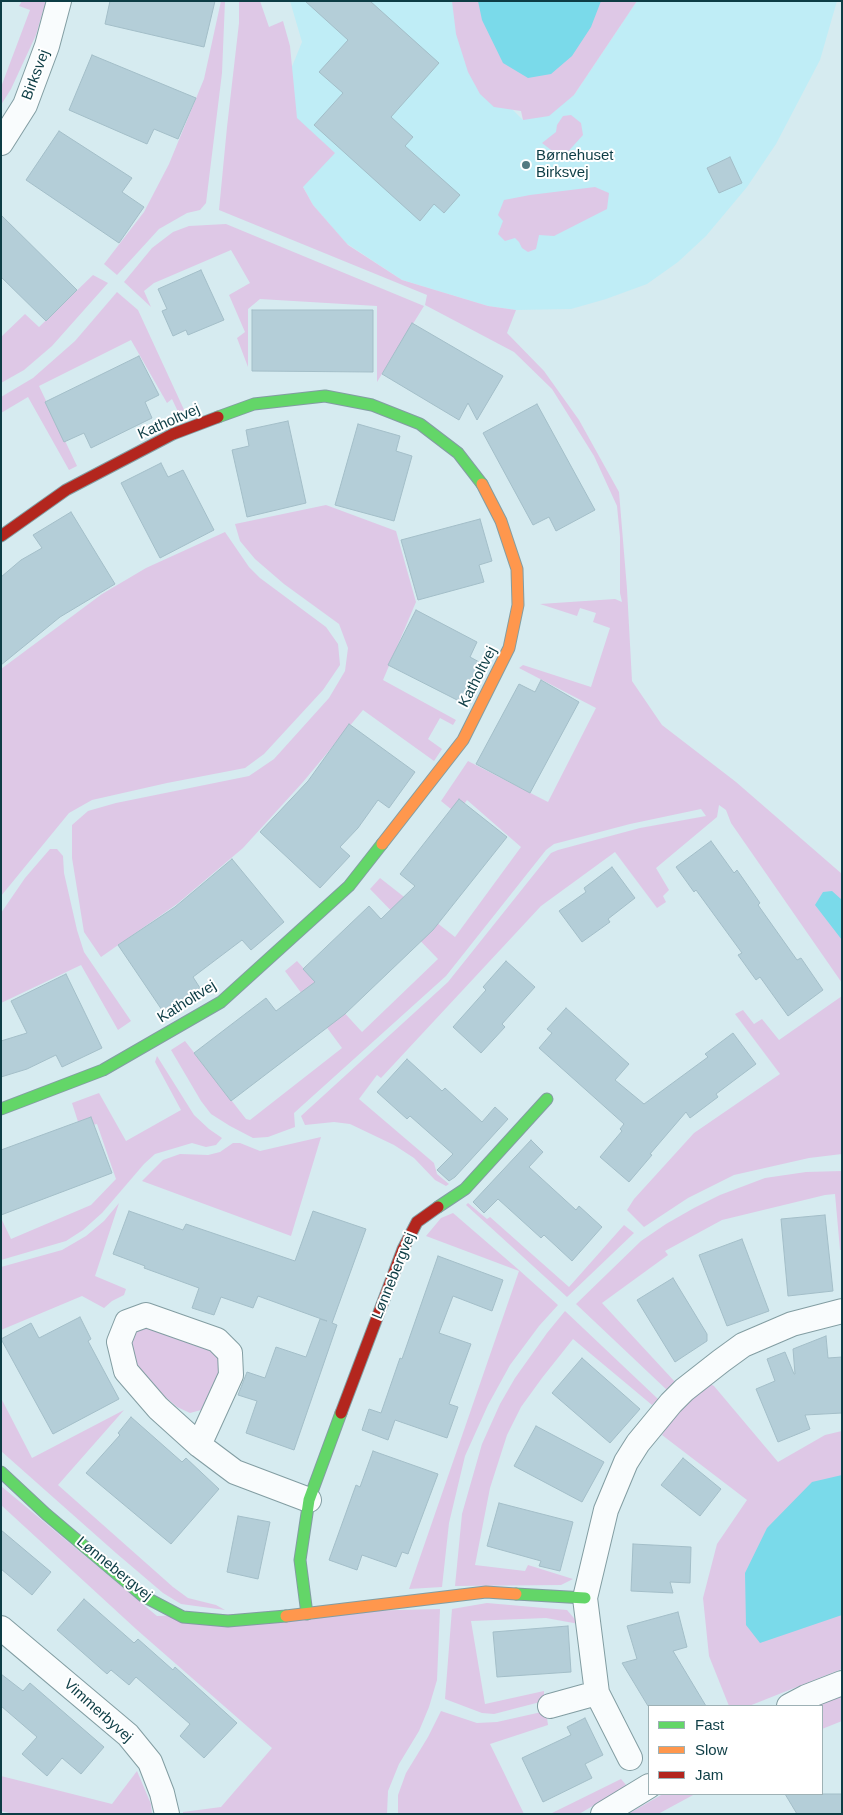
<!DOCTYPE html>
<meta charset="utf-8">
<style>
body{margin:0}
#map{position:relative;width:843px;height:1815px;overflow:hidden;background:#d6ebf0;font-family:Arial,sans-serif}
canvas{display:block}
.frame{position:absolute;inset:0;border:2px solid #0d3d45;pointer-events:none}
.legend{position:absolute;left:648px;top:1705px;width:175px;height:90px;box-sizing:border-box;background:#fff;border:1px solid #9eb1b5;margin:0;padding:6px 9px;list-style:none;font-size:15px;color:#0d3d45}
.legend li{display:flex;align-items:center;gap:10px;height:25px}
.legend b{width:25px;border:1px solid #9eb1b5}
</style>
<div id="map">
<canvas width="843" height="1815"></canvas>
<div class="frame"></div>
<ul class="legend">
<li><b style="height:6px;background:#63d668"></b>Fast</li>
<li><b style="height:6px;background:#ff974d"></b>Slow</li>
<li><b style="height:6px;background:#b3261e"></b>Jam</li>
</ul>
</div>
<script>
const context = document.querySelector('canvas').getContext('2d');
context.lineJoin = 'round';
function fill(path, color) { context.fillStyle = color; context.fill(path, 'evenodd'); }
const toPath = rows => new Path2D(rows.map(r => 'M' + r).join(''));
function strokePath(path, color, width, dash) { context.strokeStyle = color; context.lineWidth = width; context.lineCap = dash ? 'butt' : 'round'; context.setLineDash(dash || []); context.stroke(path); }
function label(font, color, halo, rows, align = 'center') {
  context.font = font + ' Arial,sans-serif'; context.lineWidth = 4; context.setLineDash([]); context.textBaseline = 'middle'; context.strokeStyle = halo; context.fillStyle = color; for (const [text, x, y, turn = 0] of rows) {
    context.save(); context.translate(x, y); context.rotate((+turn || 0) * Math.PI / 180); context.textAlign = isNaN(turn) ? turn : align; if (halo) context.strokeText(text, 0, 0); context.fillText(text, 0, 0); context.restore();
  }
}
fill(toPath([
 [290,1,457,1,465,62,523,120,574,95,637,1,837,1,820,60,776,144,747,187,706,236,678,262,647,284,606,299,571,309,516,310,488,306,402,280,346,243,313,205,269,123,302,42]
]), '#bfedf6');
fill(toPath([
 [22,1,46,1,36,35,11,89,1,105,1,87,30,10,19,6],
 [221,1,225,1,222,73,206,203,200,210,187,213,159,229,117,275,104,264,144,212,169,164,204,79],
 [239,1,260,1,269,27,283,21,290,46,297,118,335,153,303,187,313,205,348,245,402,280,488,306,516,310,507,333,544,371,579,420,619,492,627,589,632,681,662,725,736,782,842,874,842,983,731,823,726,810,719,805,717,817,656,868,669,890,663,896,666,902,657,908,615,852,541,906,381,1078,377,1075,359,1099,434,1163,437,1174,449,1184,446,1186,435,1180,414,1158,394,1145,350,1124,334,1122,305,1125,301,1116,448,982,551,853,558,850,640,828,706,816,701,809,630,824,554,844,546,850,446,976,294,1113,295,1127,268,1137,253,1138,230,1126,211,1114,201,1101,171,1050,185,1041,246,1119,250,1120,342,1048,285,971,297,961,362,1032,438,959,370,889,380,878,455,937,521,847,467,800,457,814,441,801,468,761,548,802,596,708,519,668,523,665,591,687,610,628,593,622,596,613,580,608,577,616,540,604,615,599,622,602,620,593,620,537,617,506,594,456,552,389,514,352,425,305,427,295,219,210,227,127,239,23],
 [452,1,637,1,574,95,549,116,523,120,521,111,494,107,480,94,468,72,456,34],
 [571,115,581,123,583,135,565,155,555,153,542,143,556,132,557,125,563,116],
 [595,187,609,193,607,209,554,236,539,235,536,249,528,252,522,248,519,242,515,238,505,241,498,234,503,221,498,215,504,200,530,195],
 [226,224,424,306,377,382,377,306,260,299,248,309,248,367,237,338,245,332,229,295,250,283,231,250,154,283,144,291,151,307,124,282,152,248,173,232,189,226],
 [93,275,108,283,52,346,24,370,1,383,1,337,25,314,39,327],
 [117,292,138,310,186,414,181,418,172,399,167,403,131,340,39,386,77,466,69,470,28,397,1,413,1,397,33,378,75,341],
 [326,505,396,531,416,602,383,680,456,720,453,725,440,718,428,739,442,749,434,761,363,710,303,782,243,848,177,904,101,957,84,932,72,858,72,825,88,811,116,803,249,776,274,759,329,698,345,671,348,648,339,624,284,584,255,559,240,541,235,524],
 [225,532,249,567,260,578,326,627,338,644,340,665,323,690,264,754,245,768,167,783,92,800,69,813,1,896,1,669,102,594,146,568],
 [50,849,57,849,63,856,64,873,77,930,84,952,131,1021,118,1030,81,965,1,1003,1,913,25,878],
 [842,996,842,1154,809,1158,734,1175,688,1198,644,1227,627,1210,634,1199,694,1133,780,1074,735,1014,743,1010,754,1024,762,1019,779,1040],
 [157,1056,194,1115,209,1129,222,1138,216,1145,206,1147,192,1143,155,1154,144,1164,102,1213,83,1230,66,1241,1,1260,1,1218,11,1239,91,1205,116,1179,97,1124,80,1128,72,1103,99,1093,126,1141,181,1110,155,1062],
 [321,1137,291,1236,142,1181,163,1160,180,1154,208,1155,220,1152,233,1143,240,1143,260,1151],
 [842,1171,842,1250,840,1250,835,1194,825,1195,722,1220,665,1251,668,1255,602,1303,676,1383,668,1391,576,1304,641,1241,666,1224,694,1208,720,1195,765,1178,806,1172],
 [119,1203,95,1276,126,1289,124,1295,112,1301,104,1308,82,1296,1,1330,1,1267,62,1250,86,1236,104,1221],
 [468,1203,487,1219,490,1217,569,1287,624,1225,634,1233,567,1297,466,1205],
 [453,1213,519,1270,558,1305,539,1326,510,1365,488,1405,465,1456,449,1523,442,1587,409,1589,519,1271,426,1236,441,1218],
 [565,1311,658,1399,652,1405,573,1339,542,1378,521,1407,507,1435,490,1488,475,1565,525,1571,528,1565,573,1579,561,1585,455,1586,462,1514,482,1444,500,1404,515,1378,547,1333],
 [144,1323,217,1352,219,1361,218,1374,201,1410,190,1413,177,1407,149,1383,135,1362,129,1333],
 [709,1383,714,1386,778,1462,825,1435,842,1431,842,1669,749,1706,729,1706,709,1656,703,1598,717,1544,747,1500,662,1435,677,1410],
 [1,1398,32,1458,124,1410,58,1485,173,1587,188,1598,216,1605,225,1610,181,1604,163,1593,116,1553,1,1451],
 [1,1486,157,1616,440,1609,437,1680,429,1707,419,1731,399,1764,388,1791,387,1814,183,1814,183,1812,221,1807,272,1748,136,1629,1,1505],
 [487,1603,567,1610,579,1624,546,1618,471,1621,485,1704,544,1691,544,1701,494,1714,482,1713,445,1699,452,1609],
 [842,1695,842,1721,822,1729,822,1706,817,1706],
 [441,1711,477,1723,497,1722,546,1711,548,1725,490,1744,524,1814,398,1814,398,1795,406,1773,428,1737],
 [137,1771,151,1804,152,1814,13,1814,1,1811,1,1776,112,1804],
 [621,1779,627,1786,579,1814,550,1814],
 [663,1794,695,1794,658,1814,628,1814]
]), '#dec8e6');
fill(toPath([
 [478,1,601,1,591,27,572,56,551,74,528,78,503,63,482,20],
 [832,891,842,900,842,940,815,905,823,892],
 [842,1475,842,1615,760,1643,746,1625,745,1573,767,1528,812,1482]
]), '#7adaea');
const building = toPath([
 [110,1,215,1,204,47,105,24,110,1],
 [305,1,370,1,439,63,391,117,413,137,405,146,460,195,444,213,434,204,420,221,314,125,343,93,319,72,348,40,305,1],
 [92,55,196,98,178,139,154,129,147,144,69,110,92,55],
 [59,131,132,178,122,192,144,207,119,243,26,180,59,131],
 [730,157,742,183,719,193,707,168,730,157],
 [1,215,77,290,46,321,1,277,1,215],
 [201,270,224,320,188,335,186,330,173,336,162,311,167,309,158,289,201,270],
 [252,310,373,310,373,372,252,371,252,310],
 [412,323,503,376,477,420,468,403,459,420,382,374,412,323],
 [139,356,159,395,145,402,152,418,91,448,84,433,64,442,45,402,139,356],
 [537,404,595,510,556,531,549,517,533,525,483,433,537,404],
 [288,421,306,503,247,517,232,450,249,446,246,430,288,421],
 [358,424,400,436,396,451,412,456,394,521,335,505,358,424],
 [161,463,168,477,183,470,214,530,160,558,121,483,161,463],
 [71,512,115,584,60,617,1,665,1,577,21,560,42,548,33,535,71,512],
 [480,519,492,561,479,565,484,582,418,600,401,540,480,519],
 [416,610,477,642,470,657,481,663,461,702,388,665,416,610],
 [541,680,579,702,530,793,476,764,519,684,535,692,541,680],
 [349,724,415,772,389,808,378,800,358,828,340,847,350,856,320,888,260,832,308,781,349,724],
 [459,799,507,837,433,930,345,1014,231,1101,194,1053,266,998,276,1011,315,982,303,969,369,906,381,919,415,886,400,874,459,799],
 [711,841,734,873,737,870,760,903,758,905,797,960,801,958,823,990,788,1016,760,977,756,980,738,955,742,953,696,890,694,892,676,867,711,841],
 [232,859,284,922,251,950,242,940,193,977,200,988,164,1013,118,945,175,907,232,859],
 [612,867,635,898,608,919,610,922,582,942,559,911,586,892,584,888,612,867],
 [506,961,535,987,502,1024,505,1027,481,1053,453,1027,486,990,483,987,506,961],
 [66,974,102,1048,62,1067,56,1055,27,1069,1,1077,1,1041,27,1033,11,1001,66,974],
 [566,1008,629,1064,615,1080,644,1104,708,1057,705,1054,733,1033,756,1064,716,1094,718,1097,690,1118,686,1112,650,1154,652,1155,629,1182,600,1157,622,1131,620,1129,624,1124,539,1048,552,1033,547,1029,566,1008],
 [407,1059,442,1091,445,1088,482,1122,495,1107,508,1119,455,1177,449,1181,437,1170,453,1154,410,1116,407,1119,377,1092,407,1059],
 [91,1117,112,1173,1,1215,1,1150,91,1117],
 [531,1140,543,1152,529,1167,576,1210,579,1206,602,1227,572,1261,544,1235,541,1238,498,1199,484,1213,473,1202,531,1140],
 [129,1211,183,1230,186,1224,295,1261,313,1211,366,1229,332,1323,337,1325,294,1450,246,1433,257,1401,238,1395,247,1372,265,1378,276,1347,306,1357,320,1319,327,1321,258,1296,253,1308,221,1297,214,1315,192,1308,199,1288,144,1268,145,1266,113,1254,129,1211],
 [825,1215,833,1291,788,1296,781,1219,825,1215],
 [742,1239,769,1311,727,1326,699,1255,742,1239],
 [438,1256,503,1280,492,1311,453,1296,439,1333,471,1344,449,1404,458,1407,447,1438,395,1420,388,1440,362,1430,369,1409,381,1413,400,1358,402,1359,438,1256],
 [673,1278,707,1334,707,1341,675,1362,637,1300,673,1278],
 [80,1317,91,1339,88,1341,119,1399,53,1434,1,1339,31,1323,39,1338,80,1317],
 [826,1336,828,1358,842,1357,842,1413,805,1415,810,1429,778,1442,756,1389,775,1381,767,1359,785,1352,794,1374,795,1374,793,1349,826,1336],
 [582,1358,640,1409,610,1443,552,1393,582,1358],
 [131,1417,182,1462,186,1458,219,1489,171,1544,86,1473,120,1435,118,1433,131,1417],
 [536,1426,604,1462,582,1502,514,1466,536,1426],
 [373,1451,438,1474,408,1554,402,1552,396,1567,362,1555,357,1570,329,1560,356,1485,360,1487,373,1451],
 [683,1458,721,1489,700,1516,661,1485,683,1458],
 [499,1503,573,1522,560,1571,539,1566,541,1561,487,1546,499,1503],
 [238,1516,270,1522,258,1579,227,1572,238,1516],
 [1,1530,51,1572,32,1595,1,1569,1,1530],
 [633,1544,691,1547,690,1583,670,1582,673,1593,631,1591,633,1544],
 [84,1599,134,1643,138,1639,173,1670,175,1667,237,1723,204,1758,180,1736,190,1724,136,1677,129,1685,111,1670,107,1674,57,1630,84,1599],
 [678,1612,687,1647,673,1651,706,1706,648,1706,622,1663,637,1659,627,1626,678,1612],
 [568,1626,571,1672,497,1677,493,1632,568,1626],
 [1,1674,23,1691,30,1683,104,1747,81,1774,62,1758,47,1776,22,1754,37,1737,1,1706,1,1674],
 [585,1718,603,1755,585,1764,592,1778,543,1802,522,1758,571,1735,567,1727,585,1718],
 [785,1794,842,1794,842,1814,797,1814,785,1794]
]);
fill(building, '#b4ced8');
strokePath(building, '#a3bec8', 1);
const street = toPath([
 [1,143,25,105,47,46,59,1],
 [199,1445,231,1375,230,1353,217,1340,146,1315,127,1322,119,1342,126,1371,158,1408,199,1445,235,1472,309,1500],
 [1,1628,128,1735,150,1762,162,1793,167,1814],
 [550,1706,597,1693],
 [789,1706,806,1697,842,1683],
 [630,1758,597,1693,585,1598,606,1510,626,1462,638,1443,671,1403,684,1390,721,1361,743,1345,792,1324,842,1311],
 [603,1814,649,1786]
]);
const fast = toPath([
 [218,417,254,404,325,396,372,405,420,424,458,453,482,484],
 [1,1109,103,1070,221,1002,349,886,382,844],
 [438,1207,465,1189,547,1099],
 [1,1472,46,1514,143,1596,183,1617,228,1621,286,1616],
 [516,1594,585,1598],
 [307,1614,300,1560,309,1500,341,1413]
]);
const slow = toPath([
 [382,844,463,740,509,648,518,605,517,569,501,521,482,484],
 [286,1616,486,1592,516,1594]
]);
const jam = toPath([
 [1,536,66,490,173,434,218,417],
 [341,1413,403,1249,417,1222,438,1207]
]);
strokePath(street, '#829da2', 26);
strokePath(fast, '#829da2', 13);
strokePath(slow, '#829da2', 13);
strokePath(jam, '#829da2', 13);
strokePath(street, '#f9fcfd', 24);
strokePath(fast, '#63d668', 11);
strokePath(slow, '#ff974d', 11);
strokePath(jam, '#b3261e', 11);
for (const [x, y, r, color] of [
 [526,165,5,"#537a81"]
]) { const dot = new Path2D(); dot.arc(x, y, r, 0, 2 * Math.PI); context.fillStyle = color; context.fill(dot); strokePath(dot, '#fff', 2); }
label('15px', '#0d3d45', '#fff', [
 ["Birksvej",36,75,-69],
 ["Katholtvej",169,422,-24],
 ["Katholtvej",478,677,-63],
 ["Katholtvej",187,1002,-32],
 ["Lønnebergvej",394,1276,-68],
 ["Lønnebergvej",114,1569,39],
 ["Vimmerbyvej",98,1711,42]
]);
label('15px', '#0d3d45', '#fff', [
 ["Børnehuset",536,156],
 ["Birksvej",536,173]
], 'left');
</script>
